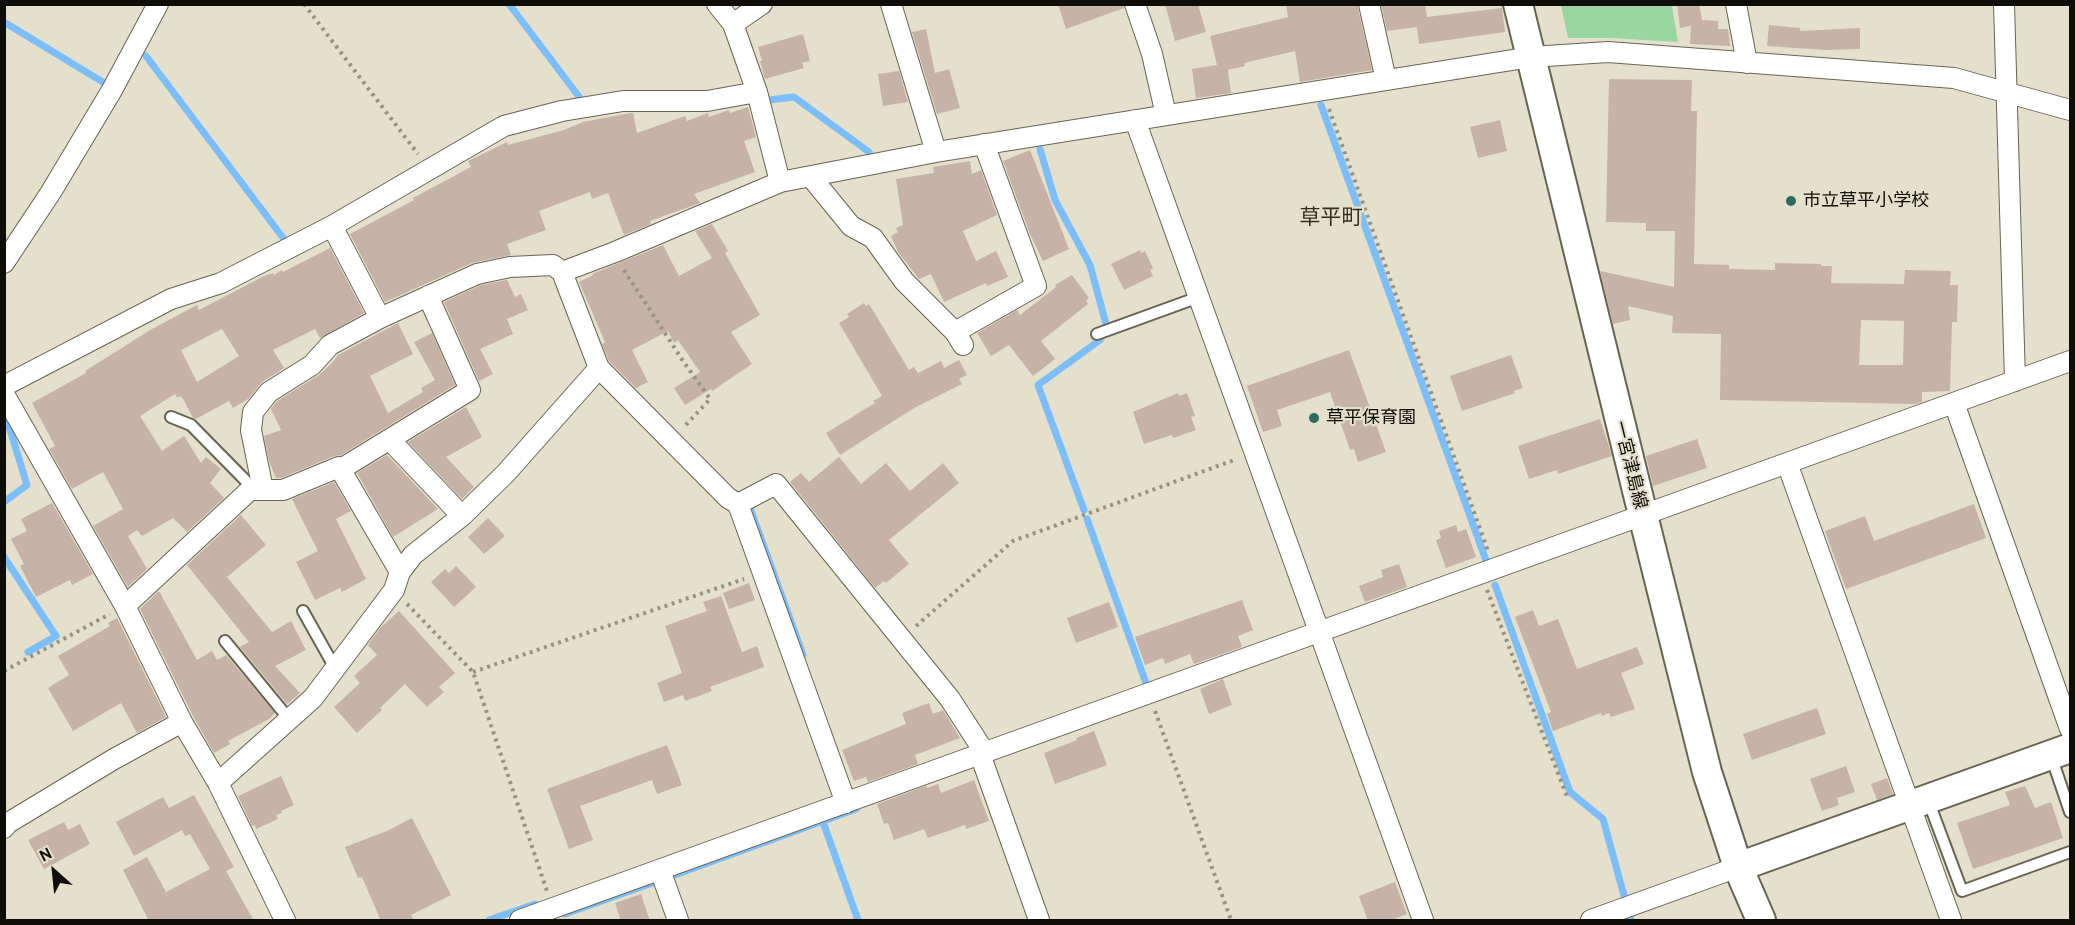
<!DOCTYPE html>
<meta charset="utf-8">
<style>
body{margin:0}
#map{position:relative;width:2075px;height:925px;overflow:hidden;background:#e4e0cb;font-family:Cabin,sans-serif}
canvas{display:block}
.frame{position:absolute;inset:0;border:6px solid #0f0d07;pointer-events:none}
.north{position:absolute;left:24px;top:841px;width:60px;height:60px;-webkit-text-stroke:4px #e4e0cb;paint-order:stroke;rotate:333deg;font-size:16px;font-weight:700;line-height:24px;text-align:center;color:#0f0d07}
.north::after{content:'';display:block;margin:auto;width:21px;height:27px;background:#0f0d07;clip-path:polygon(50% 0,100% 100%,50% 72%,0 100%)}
</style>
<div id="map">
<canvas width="2075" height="925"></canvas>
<div class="frame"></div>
<div class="north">N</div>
</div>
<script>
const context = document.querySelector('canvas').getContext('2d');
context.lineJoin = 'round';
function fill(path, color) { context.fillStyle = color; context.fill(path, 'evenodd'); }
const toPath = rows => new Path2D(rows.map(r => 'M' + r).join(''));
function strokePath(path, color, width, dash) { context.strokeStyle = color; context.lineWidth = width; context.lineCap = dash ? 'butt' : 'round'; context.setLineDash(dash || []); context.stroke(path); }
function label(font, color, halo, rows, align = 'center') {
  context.font = font + ' Cabin,"Noto Sans JP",sans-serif'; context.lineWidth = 4.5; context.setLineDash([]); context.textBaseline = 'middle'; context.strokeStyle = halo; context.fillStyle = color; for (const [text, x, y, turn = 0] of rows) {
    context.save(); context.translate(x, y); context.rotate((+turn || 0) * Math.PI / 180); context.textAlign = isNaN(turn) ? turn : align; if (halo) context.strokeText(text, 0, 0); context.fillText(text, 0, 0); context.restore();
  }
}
fill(toPath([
 [1561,5,1672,5,1678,42,1610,38,1568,38]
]), '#99d6a1');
strokePath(toPath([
 [509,4,580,98],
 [4,22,106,84],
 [146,56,287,243],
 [769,100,794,97,869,152],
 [1321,105,1487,563],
 [1040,149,1055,200,1090,265,1106,324],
 [4,502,27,485,8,423],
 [750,508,803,655],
 [1084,510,1038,385,1100,340],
 [1087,519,1146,683],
 [4,557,56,636,28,652],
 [1495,585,1570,792,1603,819,1625,899],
 [823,822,858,920],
 [672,876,856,809],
 [565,914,655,882],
 [1630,916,1631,920],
 [489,920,535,904]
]), '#7bbef9', 7);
fill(toPath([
 [1058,4,1123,4,1124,8,1066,29],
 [1165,4,1198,4,1206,32,1175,41],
 [1286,4,1357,4,1372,70,1300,82,1295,51,1244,63,1245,66,1228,70,1231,93,1196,98,1192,69,1217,65,1210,36,1288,17],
 [1381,4,1425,4,1427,17,1502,8,1505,32,1419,44,1417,27,1387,31],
 [1677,4,1699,4,1702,20,1718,21,1718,29,1728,29,1730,46,1690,44,1691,26,1680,28],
 [1769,25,1800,28,1800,31,1860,28,1860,49,1826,50,1767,46],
 [926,29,935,73,949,69,960,108,937,114,912,32],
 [803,34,810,61,802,63,804,68,765,79,760,61,762,61,758,47],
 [899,71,908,102,883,106,878,74],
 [1609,79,1692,80,1691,111,1697,111,1694,264,1729,265,1729,269,1775,270,1775,263,1821,264,1821,266,1832,266,1831,283,1904,284,1905,270,1951,271,1950,285,1958,285,1957,322,1952,322,1950,391,1922,392,1922,402,1916,404,1720,400,1721,334,1672,333,1673,316,1628,306,1630,320,1613,324,1600,271,1674,287,1675,231,1646,231,1646,223,1606,222],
 [1861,320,1904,321,1903,365,1859,365],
 [748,107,756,137,744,141,755,172,694,194,700,203,650,221,651,224,624,235,608,193,592,199,590,192,539,211,546,230,507,244,511,255,472,263,385,302,350,234,414,200,413,198,471,167,468,161,507,142,508,145,564,130,583,122,630,113,633,113,637,133,685,116,687,121,708,113,709,117,729,110,730,113],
 [1500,120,1507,151,1478,158,1470,127],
 [1030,150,1069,249,1043,261,1030,234,1003,161],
 [970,161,972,174,981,170,997,215,963,231,976,261,996,251,1008,277,987,286,986,283,944,302,931,274,919,279,898,252,891,236,898,232,896,228,903,225,896,179,934,173,933,167],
 [712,224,728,251,725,253,760,315,731,332,752,364,712,391,711,389,685,405,674,388,700,372,678,340,674,343,668,331,632,350,648,382,636,388,609,361,602,344,605,342,579,282,593,275,592,274,663,245,679,276,712,258,695,231],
 [330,248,364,313,320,338,315,329,273,350,284,368,262,382,248,399,233,408,229,401,196,419,193,418,183,399,180,396,177,398,175,394,140,416,162,451,184,436,201,463,206,457,221,469,210,483,224,498,187,532,173,518,142,536,137,530,128,536,147,569,128,587,93,526,123,509,103,472,72,489,49,449,55,446,32,403,86,373,85,371,152,329,197,305,199,310,264,276,273,273,274,275,282,270,283,272],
 [222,329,239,356,197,382,181,350],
 [1140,250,1141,253,1145,251,1153,268,1150,270,1153,276,1124,290,1111,264],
 [1072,275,1089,298,1086,300,1088,304,1041,341,1055,359,1033,376,1009,345,991,356,977,333,1017,310,1020,315,1056,287,1055,285],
 [507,280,515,297,521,294,528,310,507,319,513,334,480,349,493,374,479,381,444,302,481,285],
 [864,303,866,306,869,304,909,370,914,367,918,373,941,361,944,368,959,360,967,375,959,379,962,384,914,408,840,455,826,433,875,403,873,401,882,396,839,323,849,317,847,314],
 [398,323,413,354,370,376,388,413,423,392,421,388,435,380,414,342,432,333,455,385,341,455,334,456,281,478,276,478,269,461,264,436,281,430,271,409,277,401,319,375,332,363,338,355],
 [1349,350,1386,452,1358,462,1354,449,1350,450,1330,392,1277,410,1282,426,1263,432,1247,386],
 [1511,355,1523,388,1514,391,1515,393,1462,411,1450,376],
 [1178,393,1179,396,1187,393,1195,416,1191,417,1196,430,1173,438,1172,435,1144,444,1133,412],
 [466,407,482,437,446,457,474,487,462,499,408,442],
 [1600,419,1612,456,1558,474,1557,470,1529,479,1518,446],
 [1697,439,1707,468,1653,486,1646,456],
 [387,455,438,509,393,537,357,473],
 [839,457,861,484,886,463,910,491,943,463,959,483,889,540,909,564,886,583,884,581,875,588,790,482,801,473,809,482],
 [334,482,351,511,336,519,366,579,342,592,340,588,315,600,296,562,318,551,292,499],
 [52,503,93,574,72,585,70,580,36,597,20,566,24,564,11,539,27,531,21,519],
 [1974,504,1986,538,1846,589,1825,531,1865,516,1874,541],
 [241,515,266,545,227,577,272,632,291,621,306,650,275,666,300,693,287,704,240,647,249,642,187,565],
 [488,518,505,536,484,554,468,537],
 [1456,525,1458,532,1466,529,1476,557,1446,568,1436,540,1441,538,1439,531],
 [1399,564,1407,587,1365,602,1359,586,1383,577,1381,570],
 [456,566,476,587,454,607,431,582,445,569,449,573],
 [749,583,755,600,729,609,723,593],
 [159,591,197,660,212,651,217,660,226,655,275,713,269,719,228,741,230,744,214,753,193,716,140,609],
 [721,596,742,652,757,646,764,667,710,687,712,691,685,701,683,695,664,702,657,683,682,673,665,626,707,611,703,602],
 [1242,600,1253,630,1238,636,1242,647,1194,664,1190,654,1165,664,1163,658,1145,665,1135,637],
 [1109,602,1118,627,1076,643,1067,618],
 [1533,610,1539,626,1558,619,1577,669,1637,647,1644,664,1621,673,1635,709,1611,717,1609,713,1602,716,1601,713,1553,731,1547,714,1551,712,1515,617],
 [399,611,455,673,439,687,444,692,427,707,405,684,380,708,382,710,357,733,334,707,360,683,354,676,377,655,368,645,380,628],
 [117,618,166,717,137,733,121,703,73,731,48,688,69,675,58,656,110,626,108,623],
 [1223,679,1232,705,1209,714,1200,689],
 [929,703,933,714,943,710,960,738,915,755,918,764,868,782,866,777,854,781,842,750,906,724,902,713],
 [1817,708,1826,734,1752,760,1743,734],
 [1094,731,1107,765,1055,784,1044,753,1077,740,1076,738],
 [667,745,682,785,657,794,652,780,580,806,593,840,569,849,547,789],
 [1846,766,1855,792,1837,798,1839,805,1822,811,1810,779],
 [281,776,294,805,281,811,282,813,276,815,278,819,256,829,255,825,252,826,238,796],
 [1887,778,1893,794,1877,800,1871,784],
 [974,780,989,821,966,829,965,825,928,838,924,829,894,840,888,823,884,824,877,804,926,786,927,788,938,784,941,793],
 [2025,786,2035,808,2051,802,2063,838,1973,869,1957,823,2010,805,2005,792],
 [194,795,234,867,226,871,254,921,149,921,123,870,147,857,166,892,210,869,190,834,185,836,182,830,134,856,116,822,163,797,169,808],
 [412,818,451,895,411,915,414,921,381,921,362,877,358,878,345,847,387,831],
 [64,822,68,830,80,824,90,844,44,869,28,840],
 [1395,882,1407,914,1389,921,1368,921,1359,896],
 [641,894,650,921,621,921,615,903]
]), '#c7b2a7');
const lane = toPath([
 [1097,334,1199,297],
 [171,417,191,425,246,481,250,490],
 [303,611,335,668],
 [225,641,289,719],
 [2051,756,2070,812],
 [1928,800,1962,891,2070,852]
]);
const street = toPath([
 [717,4,733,24,757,92,780,182],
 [891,4,936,152],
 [1135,4,1152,54,1166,115],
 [1369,4,1386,80],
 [1736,4,1747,63],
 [2004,4,2015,381],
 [733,24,762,4],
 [1135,120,1423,920],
 [811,177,851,226,873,238,904,281,955,332,963,345],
 [332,226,380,318],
 [4,263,51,192,112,90,158,4],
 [955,332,1036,286,984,144],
 [4,386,171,299,221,283,332,226,504,126,562,111,623,101,707,101,757,92],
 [4,394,125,606,182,722,218,783,285,920],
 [1954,403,2070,729],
 [390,440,462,516],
 [1787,463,1951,920],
 [341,469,470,390,428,296],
 [263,490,251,430,253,412,269,392,312,365,330,345,380,318,477,274,510,267,553,265,562,272],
 [738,504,846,803],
 [125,606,250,490,283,490,339,467,400,572],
 [985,753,950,699,776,484,738,504,728,498,599,368,562,272,615,252,780,182,936,152,1531,57,1608,52,1954,78,2070,110],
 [980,754,1039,920],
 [218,783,313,698,394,590,400,572,413,555,462,516,506,473,599,368],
 [4,828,8,823,114,759,182,722],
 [660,870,678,920],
 [520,920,2070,361],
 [1591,920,1738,867]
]);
const secondary = toPath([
 [1518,4,1643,515,1707,772,1738,867,1761,920],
 [1738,867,2070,748]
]);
strokePath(lane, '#676451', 14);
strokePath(street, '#676451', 22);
strokePath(secondary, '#676451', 32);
strokePath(toPath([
 [304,4,418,154],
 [1329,109,1488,551],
 [624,270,683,361,710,399,684,427],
 [1487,590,1568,799],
 [407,604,473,672,547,891],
 [916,626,1013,541,1237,459],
 [4,671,110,614],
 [473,672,744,579],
 [1155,711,1231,920]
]), '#969384', 4, [3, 4.5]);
strokePath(lane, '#fff', 10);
strokePath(street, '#fff', 20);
strokePath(secondary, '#fff', 28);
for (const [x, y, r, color] of [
 [1791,201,6,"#2b6d5d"],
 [1314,418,6,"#2b6d5d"]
]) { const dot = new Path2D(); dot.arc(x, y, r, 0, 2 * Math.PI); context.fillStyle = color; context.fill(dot); strokePath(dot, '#e4e0cb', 2); }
label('18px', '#0f0d07', '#e4e0cb', [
 ["市立草平小学校",1803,201],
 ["草平保育園",1326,418]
], 'left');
label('18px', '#0f0d07', '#e4e0cb', [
 ["一宮津島線",1630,465,76]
]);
label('21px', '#322e1e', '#e4e0cb', [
 ["草平町",1331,218]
]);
</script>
